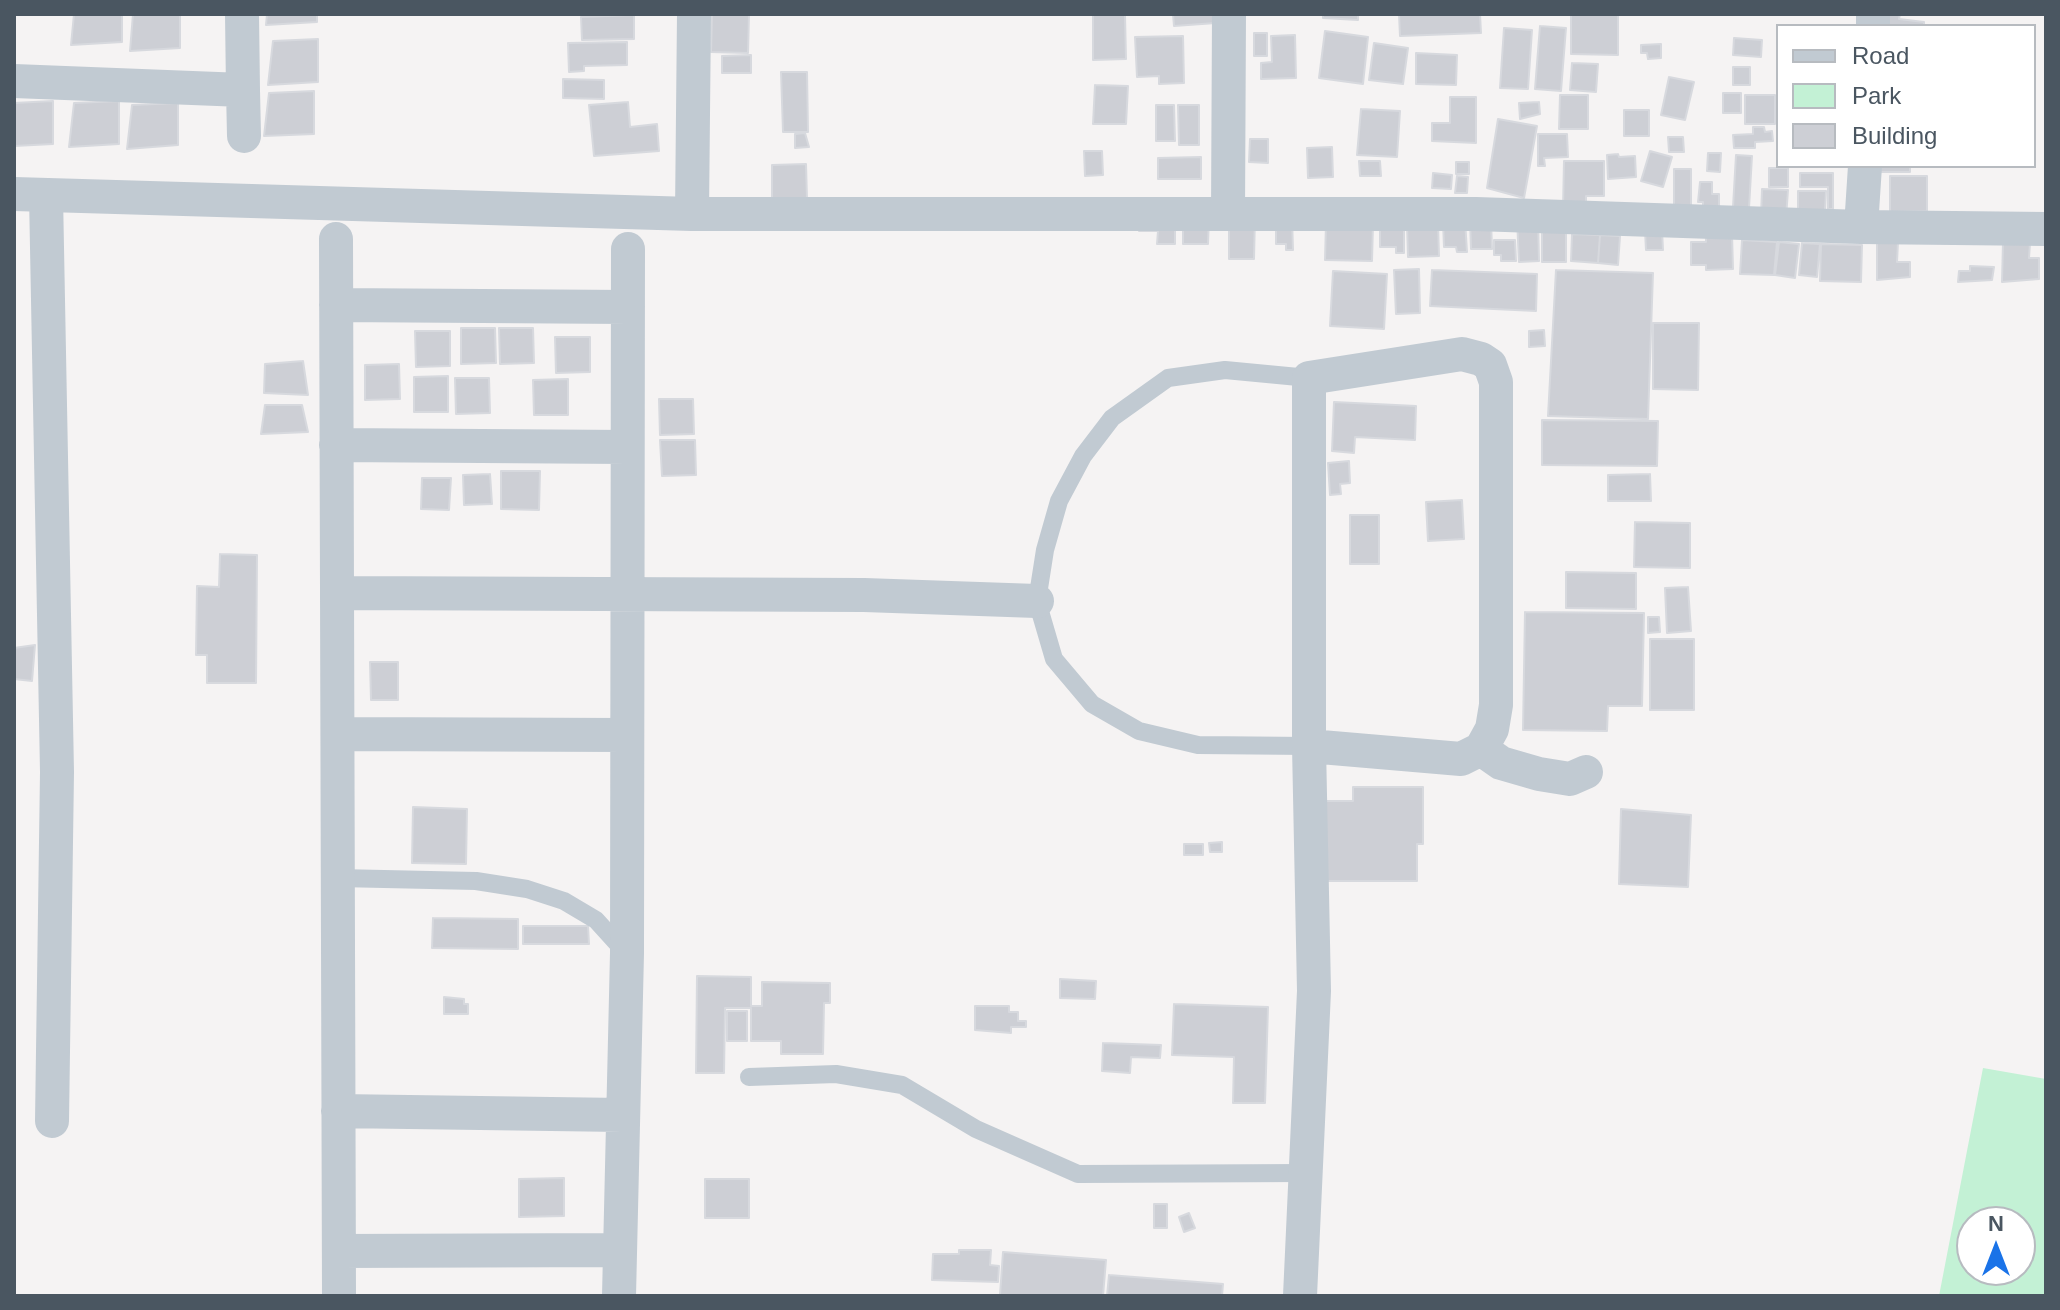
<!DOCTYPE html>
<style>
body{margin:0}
#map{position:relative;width:2060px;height:1310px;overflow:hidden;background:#f5f3f3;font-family:Arial,sans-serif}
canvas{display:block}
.frame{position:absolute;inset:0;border:16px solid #4a5661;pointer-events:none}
.legend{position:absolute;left:1776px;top:24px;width:260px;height:144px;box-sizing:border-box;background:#fff;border:2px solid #b7bbc0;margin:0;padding:10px 14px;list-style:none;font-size:24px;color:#4a5661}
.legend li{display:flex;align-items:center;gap:16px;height:40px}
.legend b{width:40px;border:2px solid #b7bbc0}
.north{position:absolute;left:1956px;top:1206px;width:80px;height:80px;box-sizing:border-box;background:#fff;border:2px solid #b7bbc0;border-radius:50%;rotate:0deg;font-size:22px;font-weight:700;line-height:32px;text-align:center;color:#4a5661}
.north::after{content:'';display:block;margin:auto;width:28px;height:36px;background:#1a73e8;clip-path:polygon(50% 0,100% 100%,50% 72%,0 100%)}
</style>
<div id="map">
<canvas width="2060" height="1310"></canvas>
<div class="frame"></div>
<ul class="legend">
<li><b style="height:10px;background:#c1cad2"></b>Road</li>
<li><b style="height:22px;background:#c3f1d5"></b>Park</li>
<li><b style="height:22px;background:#cdcfd5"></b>Building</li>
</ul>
<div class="north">N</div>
</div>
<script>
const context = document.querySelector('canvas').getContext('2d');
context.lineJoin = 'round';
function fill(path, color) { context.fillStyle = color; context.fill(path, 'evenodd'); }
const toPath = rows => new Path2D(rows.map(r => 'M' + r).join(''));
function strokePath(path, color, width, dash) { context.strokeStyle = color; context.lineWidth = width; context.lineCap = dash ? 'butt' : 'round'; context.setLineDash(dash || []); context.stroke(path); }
fill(toPath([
 [1983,1068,2046,1079,2046,1296,1939,1296],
 [1972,1222,2020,1222,2020,1270,1972,1270]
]), '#c3f1d5');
const building = toPath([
 [74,14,122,14,122,42,71,45,74,14],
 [133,14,180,14,180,48,130,51,133,14],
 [267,14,317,14,317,22,266,25,267,14],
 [712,14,749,14,748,53,711,52,712,14],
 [1173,14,1216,14,1216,23,1174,26,1173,14],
 [1323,14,1358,14,1358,20,1323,18,1323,14],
 [1399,14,1480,14,1481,33,1400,36,1399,14],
 [1571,14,1618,14,1618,55,1571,54,1571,14],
 [1879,14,1900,14,1899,19,1924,22,1924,26,1878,26,1879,14],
 [634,15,634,39,582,40,581,17,634,15],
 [1093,15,1125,15,1126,59,1093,60,1093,15],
 [1540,26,1566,28,1561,91,1535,89,1540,26],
 [1504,28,1532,30,1528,89,1500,88,1504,28],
 [1325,31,1368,37,1363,84,1319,78,1325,31],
 [1254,33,1267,33,1267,56,1254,56,1254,33],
 [1295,35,1296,78,1261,79,1261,63,1272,62,1271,36,1295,35],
 [1183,36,1184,83,1159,84,1159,76,1137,77,1135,37,1183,36],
 [1734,38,1762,40,1761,57,1733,55,1734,38],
 [318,39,318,82,268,85,273,41,318,39],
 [627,42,627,65,584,66,584,71,569,72,568,43,627,42],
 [1374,43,1408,48,1403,84,1369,80,1374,43],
 [1661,44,1661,58,1648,59,1647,53,1641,53,1641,45,1661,44],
 [1416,53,1457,55,1456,85,1416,84,1416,53],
 [751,55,751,73,722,73,722,56,751,55],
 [1572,63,1598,64,1596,92,1570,90,1572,63],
 [1733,67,1750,67,1750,85,1733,85,1733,67],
 [781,72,807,72,808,132,783,132,781,72],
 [1669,77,1694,82,1685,120,1661,115,1669,77],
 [563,79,604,80,604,99,563,98,563,79],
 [1095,85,1128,86,1126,124,1093,124,1095,85],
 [314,91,314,134,264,136,269,93,314,91],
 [1723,93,1741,93,1741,113,1723,113,1723,93],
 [1560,95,1588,95,1588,129,1559,129,1560,95],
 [1745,95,1775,95,1775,124,1745,124,1745,95],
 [1450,97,1476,97,1476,143,1432,141,1432,123,1450,123,1450,97],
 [53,101,53,144,14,146,14,103,53,101],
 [119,101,119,144,69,147,74,103,119,101],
 [628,102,630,127,657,124,659,151,594,156,589,105,628,102],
 [1539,102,1540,114,1520,119,1519,103,1539,102],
 [178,103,178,145,127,149,132,105,178,103],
 [1156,105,1174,105,1175,141,1156,141,1156,105],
 [1178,105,1199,105,1199,145,1179,145,1178,105],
 [1361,109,1400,111,1397,157,1357,155,1361,109],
 [1624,110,1649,110,1649,136,1624,136,1624,110],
 [1498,119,1537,126,1524,198,1487,188,1498,119],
 [1753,127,1764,127,1765,132,1772,131,1773,141,1755,142,1755,148,1734,148,1733,135,1753,134,1753,127],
 [805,133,809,147,795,148,795,134,805,133],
 [1538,134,1567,134,1568,157,1544,158,1545,166,1538,166,1538,134],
 [1668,137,1683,137,1684,152,1669,152,1668,137],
 [1250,139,1268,139,1268,163,1249,162,1250,139],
 [1332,147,1333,177,1308,178,1307,148,1332,147],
 [1084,151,1102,151,1103,175,1085,176,1084,151],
 [1650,151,1672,157,1663,187,1641,181,1650,151],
 [1708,153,1721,153,1720,172,1707,171,1708,153],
 [1618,154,1619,157,1635,156,1636,177,1608,179,1607,155,1618,154],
 [1736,155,1752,156,1749,208,1733,207,1736,155],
 [1201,157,1201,179,1158,179,1158,158,1201,157],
 [1359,161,1380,161,1381,176,1360,176,1359,161],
 [1564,161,1604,161,1604,196,1586,196,1586,210,1563,209,1564,161],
 [1456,162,1469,162,1469,174,1456,174,1456,162],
 [806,164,807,199,772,201,772,165,806,164],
 [1870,166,1910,166,1910,172,1870,172,1870,166],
 [1769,168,1788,168,1788,187,1769,187,1769,168],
 [1674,169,1691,169,1691,206,1674,206,1674,169],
 [1433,173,1452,175,1451,189,1432,188,1433,173],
 [1800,173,1833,173,1833,209,1828,209,1828,187,1800,187,1800,173],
 [1457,176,1468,177,1467,193,1455,193,1457,176],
 [1890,176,1927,176,1927,211,1890,212,1890,176],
 [1700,182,1712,182,1712,194,1719,194,1719,207,1703,217,1703,202,1698,202,1700,182],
 [1762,189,1788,190,1786,218,1761,216,1762,189],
 [1798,191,1826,191,1825,211,1798,211,1798,191],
 [1183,216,1209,217,1208,244,1183,244,1183,216],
 [1229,216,1255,216,1254,259,1229,259,1229,216],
 [1175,217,1175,244,1157,244,1158,231,1139,231,1175,217],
 [1276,218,1292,218,1293,250,1286,250,1286,244,1276,244,1276,218],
 [1517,219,1538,219,1539,261,1519,262,1517,219],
 [1465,220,1467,252,1457,252,1456,247,1444,247,1443,222,1465,220],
 [1470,220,1491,220,1492,249,1471,249,1470,220],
 [1326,223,1373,224,1372,261,1325,260,1326,223],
 [1438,223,1439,256,1408,257,1407,224,1438,223],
 [1542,223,1566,223,1566,262,1542,262,1542,223],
 [1380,224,1404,224,1404,253,1396,253,1396,247,1380,247,1380,224],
 [1662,230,1663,250,1646,250,1645,231,1662,230],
 [1572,234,1600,235,1598,263,1571,261,1572,234],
 [1732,234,1733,269,1706,270,1706,265,1691,265,1691,242,1706,242,1706,235,1732,234],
 [1600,235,1620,236,1618,265,1598,263,1600,235],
 [1494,240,1515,240,1516,261,1501,261,1501,255,1494,255,1494,240],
 [1742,240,1777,242,1774,275,1740,274,1742,240],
 [1779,242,1799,244,1795,278,1775,275,1779,242],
 [1877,242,1898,242,1897,262,1910,262,1910,277,1877,280,1877,242],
 [2003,242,2030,243,2029,258,2039,258,2039,279,2002,282,2003,242],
 [1802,243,1820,244,1817,277,1799,275,1802,243],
 [1821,244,1862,245,1861,282,1820,281,1821,244],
 [1970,266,1994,267,1992,280,1958,282,1959,271,1970,271,1970,266],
 [1419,269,1420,313,1396,314,1394,270,1419,269],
 [1432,270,1537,274,1536,311,1430,306,1432,270],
 [1556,270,1653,273,1648,419,1548,416,1556,270],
 [1333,271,1387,274,1384,329,1330,326,1333,271],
 [1653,323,1699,323,1698,390,1653,389,1653,323],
 [461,328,495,328,496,363,461,364,461,328],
 [499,328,533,328,534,363,500,364,499,328],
 [1544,330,1545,346,1529,347,1529,331,1544,330],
 [415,331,450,331,450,366,416,367,415,331],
 [555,337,590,337,590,372,556,373,555,337],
 [303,361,308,395,264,393,265,364,303,361],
 [399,364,400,399,365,400,365,365,399,364],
 [448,376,448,412,414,412,414,377,448,376],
 [455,378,489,378,490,413,456,414,455,378],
 [568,379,568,415,534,415,533,380,568,379],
 [659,399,693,399,694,434,660,435,659,399],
 [1334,402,1416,406,1415,440,1355,437,1354,453,1332,451,1334,402],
 [265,405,302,405,308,432,261,434,265,405],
 [1542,420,1658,421,1657,466,1542,465,1542,420],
 [660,440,695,440,696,475,662,476,660,440],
 [1349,461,1350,483,1340,484,1341,494,1330,495,1328,463,1349,461],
 [501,471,540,471,539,510,501,509,501,471],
 [490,474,492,504,464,505,463,475,490,474],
 [1650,474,1651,501,1608,501,1608,475,1650,474],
 [422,478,451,478,449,510,421,509,422,478],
 [1462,500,1464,539,1428,541,1426,502,1462,500],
 [1350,515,1379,515,1379,564,1350,564,1350,515],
 [1635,522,1690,523,1690,568,1634,567,1635,522],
 [220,554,257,555,256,683,207,683,207,655,196,655,197,586,219,587,220,554],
 [1566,572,1636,573,1636,609,1566,608,1566,572],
 [1688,587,1691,631,1667,633,1665,588,1688,587],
 [1525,612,1644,613,1642,706,1608,706,1607,731,1523,730,1525,612],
 [1648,617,1659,617,1660,632,1648,633,1648,617],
 [1650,639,1694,639,1694,710,1650,710,1650,639],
 [35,645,32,681,14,679,14,648,35,645],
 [370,662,398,662,398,700,371,700,370,662],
 [1353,787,1423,787,1423,844,1417,844,1417,881,1326,881,1326,801,1353,801,1353,787],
 [413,807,467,809,466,864,412,863,413,807],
 [1621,809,1691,815,1688,887,1619,884,1621,809],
 [1222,842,1222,852,1210,852,1209,843,1222,842],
 [1184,844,1203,844,1203,855,1184,855,1184,844],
 [433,918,518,919,518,949,432,948,433,918],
 [523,926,588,926,589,944,523,944,523,926],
 [697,976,751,977,751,1006,762,1006,762,982,830,983,830,1003,824,1003,823,1054,781,1054,781,1041,751,1041,751,1008,725,1008,724,1073,696,1073,697,976],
 [1060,979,1096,981,1095,999,1060,998,1060,979],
 [444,997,464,999,464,1004,468,1004,468,1014,444,1014,444,997],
 [1174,1004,1268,1007,1265,1103,1233,1103,1234,1057,1172,1055,1174,1004],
 [975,1006,1009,1006,1009,1012,1018,1012,1018,1021,1026,1021,1026,1027,1011,1027,1011,1033,975,1030,975,1006],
 [727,1011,747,1011,747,1041,727,1041,727,1011],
 [1103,1043,1161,1045,1160,1058,1131,1057,1130,1073,1102,1071,1103,1043],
 [564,1178,564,1216,519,1217,519,1179,564,1178],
 [705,1179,749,1179,749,1218,705,1218,705,1179],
 [1154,1204,1167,1204,1167,1228,1154,1228,1154,1204],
 [1189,1213,1195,1228,1184,1232,1179,1217,1189,1213],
 [959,1250,991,1250,990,1265,999,1266,998,1282,932,1280,933,1254,959,1254,959,1250],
 [1003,1252,1106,1260,1103,1296,1000,1295,1003,1252],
 [1109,1275,1223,1284,1222,1296,1107,1296,1109,1275]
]);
fill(building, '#cdcfd5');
strokePath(building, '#d7d9de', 2);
strokePath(toPath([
 [1309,378,1225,370,1168,378,1112,418,1083,456,1059,501,1045,550,1037,601,1054,659,1092,704,1139,731,1198,745,1309,746],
 [338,878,476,881,527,889,564,901,596,920,625,952],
 [749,1077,836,1074,902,1085,976,1129,1078,1174,1306,1173]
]), '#c1cad2', 18);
strokePath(toPath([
 [1873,26,1873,14],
 [14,81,243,90,242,14],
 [243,90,244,136],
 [14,194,692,214,1476,214,1861,227,2046,229],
 [46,195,57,772,52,1121],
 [692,214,694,14],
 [1228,214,1229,14],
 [1861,227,1865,166],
 [336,239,339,1296],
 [336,305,628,307],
 [336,445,627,447],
 [337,593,864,595,1037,601],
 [338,734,626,735],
 [1481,749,1501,763,1539,774,1570,779,1586,772],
 [338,1111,622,1115],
 [339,1251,620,1250],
 [619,1296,627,953,628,249],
 [1300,1296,1314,991,1309,746,1309,378,1462,354,1481,359,1490,365,1496,382,1496,705,1492,729,1481,749,1461,759,1309,746]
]), '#c1cad2', 34);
</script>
